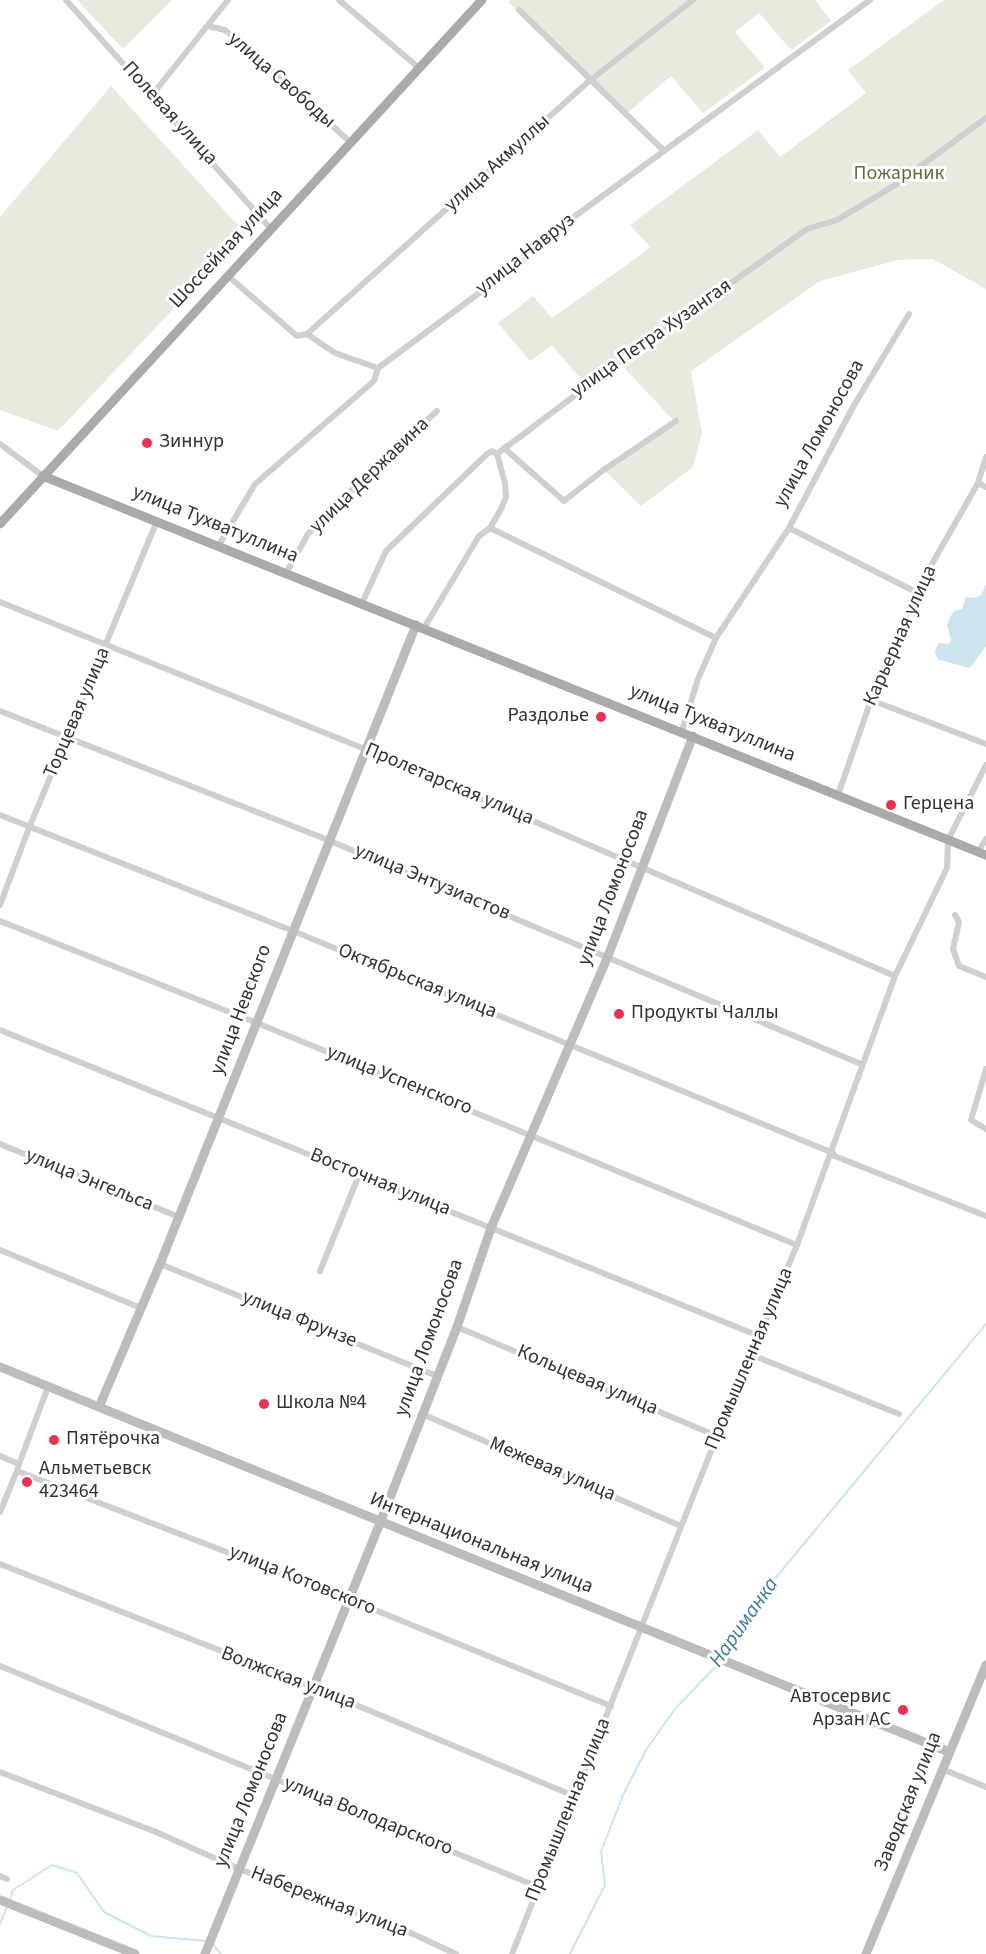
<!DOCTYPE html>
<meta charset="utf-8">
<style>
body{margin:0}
canvas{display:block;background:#fff}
</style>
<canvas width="986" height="1954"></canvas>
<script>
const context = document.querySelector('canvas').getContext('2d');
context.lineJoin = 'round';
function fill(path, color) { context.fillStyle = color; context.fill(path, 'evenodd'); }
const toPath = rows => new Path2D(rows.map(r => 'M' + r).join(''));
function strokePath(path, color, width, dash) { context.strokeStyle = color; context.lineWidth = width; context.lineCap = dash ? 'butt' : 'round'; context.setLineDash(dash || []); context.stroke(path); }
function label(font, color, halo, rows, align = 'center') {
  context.font = font + ' "Source Sans 3",sans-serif'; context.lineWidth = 6; context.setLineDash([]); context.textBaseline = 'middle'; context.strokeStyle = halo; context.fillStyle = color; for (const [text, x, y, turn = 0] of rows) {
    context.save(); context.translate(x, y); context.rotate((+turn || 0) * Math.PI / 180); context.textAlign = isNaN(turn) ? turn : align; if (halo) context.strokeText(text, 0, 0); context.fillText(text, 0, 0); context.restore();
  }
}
fill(toPath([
 [77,0,172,0,123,49],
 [510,0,815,0,831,21,791,50,759,13,735,32,765,68,703,113,671,76,625,115,508,2],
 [944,0,986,0,986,289,933,259,898,260,820,281,691,371,702,433,693,467,641,506,605,471,673,420,618,361,585,384,552,345,530,361,498,323,533,296,552,318,635,259,650,247,630,225,758,130,780,157,866,93,848,70],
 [111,86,245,233,58,431,0,410,0,217]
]), '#e6ebdd');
fill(toPath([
 [986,584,986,646,970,668,939,660,935,654,936,648,939,643,949,644,951,639,947,625,950,617,954,611,962,609,966,597,974,598,981,595]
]), '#cce4ee');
strokePath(toPath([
 [722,1658,749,1610,986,1324],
 [9,1902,13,1890,52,1865,77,1873,104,1912,151,1936,206,1941],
 [0,1924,7,1907],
 [213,1945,221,1954],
 [570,1954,605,1885,601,1852,623,1795,646,1750,675,1709,719,1663]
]), '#cce4ee', 2);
strokePath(toPath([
 [66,0,271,229],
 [339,0,419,68],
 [519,10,664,151],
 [208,26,225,30,244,45,350,142],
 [152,95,228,0],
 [227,275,297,336,307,334,335,353,378,368],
 [307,334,588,82,693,0],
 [0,444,43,476],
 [504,448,564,501,602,471,676,421],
 [978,483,986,487],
 [490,528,716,638],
 [789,528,916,592],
 [219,545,255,484,374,381,378,368,540,248,567,222,870,0],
 [286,573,308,534,331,509,437,411],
 [0,602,365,749,895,976],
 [362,603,386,551,487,454,492,451,497,454,606,372,807,229,837,220,892,187,986,118],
 [424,628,479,536,490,528,501,509,506,497,505,483,497,454],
 [871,700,986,744],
 [0,711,328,840,861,1064],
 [682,731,698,679,716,638,789,528,853,407,909,314],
 [838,795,871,700,916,592,978,483,986,457],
 [0,815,293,931,833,1153],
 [978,852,986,839],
 [0,905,29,828,157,521],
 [955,915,959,922,953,949,959,966,986,977],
 [0,921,257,1023,797,1245],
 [0,1030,759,1336],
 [986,1069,971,1120,986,1129],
 [0,1144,179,1217],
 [832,1155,986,1216],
 [0,1250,141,1308],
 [160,1264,437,1376],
 [320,1271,359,1175],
 [457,1327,717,1436],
 [752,1355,899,1414],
 [422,1414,681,1526],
 [0,1456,19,1464,17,1471,348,1599,611,1706],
 [19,1464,48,1387],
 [0,1512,17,1471],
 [0,1564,313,1687,574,1796],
 [0,1666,536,1886],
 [942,1769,986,1787],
 [0,1772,156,1832,239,1869,411,1933,456,1954],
 [0,1876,7,1879],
 [512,1954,717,1436,797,1245,895,976,947,868,948,840,986,765]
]), '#cfcfcf', 6);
strokePath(toPath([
 [0,1367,949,1752],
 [99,1407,160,1264,416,625],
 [0,1900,135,1954],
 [205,1954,380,1523,457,1327,491,1228,608,956,693,736],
 [866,1954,986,1665]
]), '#bcbcbc', 9);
strokePath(toPath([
 [43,476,986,855],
 [0,524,482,0]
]), '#aaa', 9);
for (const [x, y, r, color] of [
 [147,443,6,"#ec304e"],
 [601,717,6,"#ec304e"],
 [891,805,6,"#ec304e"],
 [619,1014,6,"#ec304e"],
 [264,1404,6,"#ec304e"],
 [54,1440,6,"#ec304e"],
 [27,1482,6,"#ec304e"],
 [903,1710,6,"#ec304e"]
]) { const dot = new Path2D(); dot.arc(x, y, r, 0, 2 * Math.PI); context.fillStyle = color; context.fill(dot); strokePath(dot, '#fff', 2); }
label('20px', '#323232', '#fff', [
 ["улица Свободы",281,81,41],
 ["Полевая улица",169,114,48],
 ["улица Акмуллы",498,164,-42],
 ["Шоссейная улица",227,249,-47],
 ["улица Навруз",526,255,-38],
 ["улица Петра Хузангая",652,339,-35],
 ["улица Ломоносова",820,434,-61],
 ["улица Державина",370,476,-44],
 ["улица Тухватуллина",215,525,22],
 ["Карьерная улица",901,636,-66],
 ["Торцевая улица",78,713,-67],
 ["улица Тухватуллина",712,724,22],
 ["Пролетарская улица",449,785,23],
 ["улица Энтузиастов",432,883,23],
 ["улица Ломоносова",614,888,-69],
 ["Октябрьская улица",417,982,22],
 ["улица Невского",242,1010,-69],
 ["улица Успенского",399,1081,22],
 ["улица Энгельса",89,1181,22],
 ["Восточная улица",380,1183,22],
 ["улица Фрунзе",299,1320,22],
 ["улица Ломоносова",430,1338,-70],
 ["Промышленная улица",750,1359,-67],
 ["Кольцевая улица",587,1381,23],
 ["Межевая улица",552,1470,23],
 ["Интернациональная улица",481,1544,22],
 ["улица Котовского",302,1581,22],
 ["Волжская улица",288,1679,21],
 ["улица Ломоносова",252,1790,-68],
 ["Заводская улица",909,1802,-68],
 ["Промышленная улица",569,1810,-68],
 ["улица Володарского",368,1817,22],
 ["Набережная улица",329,1903,21]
]);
label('20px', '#59703c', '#fff', [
 ["Пожарник",899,175]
]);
label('20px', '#323232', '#fff', [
 ["Зиннур",159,443],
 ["Раздолье",589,717,"right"],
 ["Герцена",903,805],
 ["Продукты Чаллы",631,1014],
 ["Школа №4",276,1404],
 ["Пятёрочка",66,1440],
 ["Альметьевск",39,1470],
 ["423464",39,1493],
 ["Автосервис",891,1698,"right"],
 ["Арзан АС",891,1721,"right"]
], 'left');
label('italic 21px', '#3b7c98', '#fff', [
 ["Нариманка",745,1623,-55]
]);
</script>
